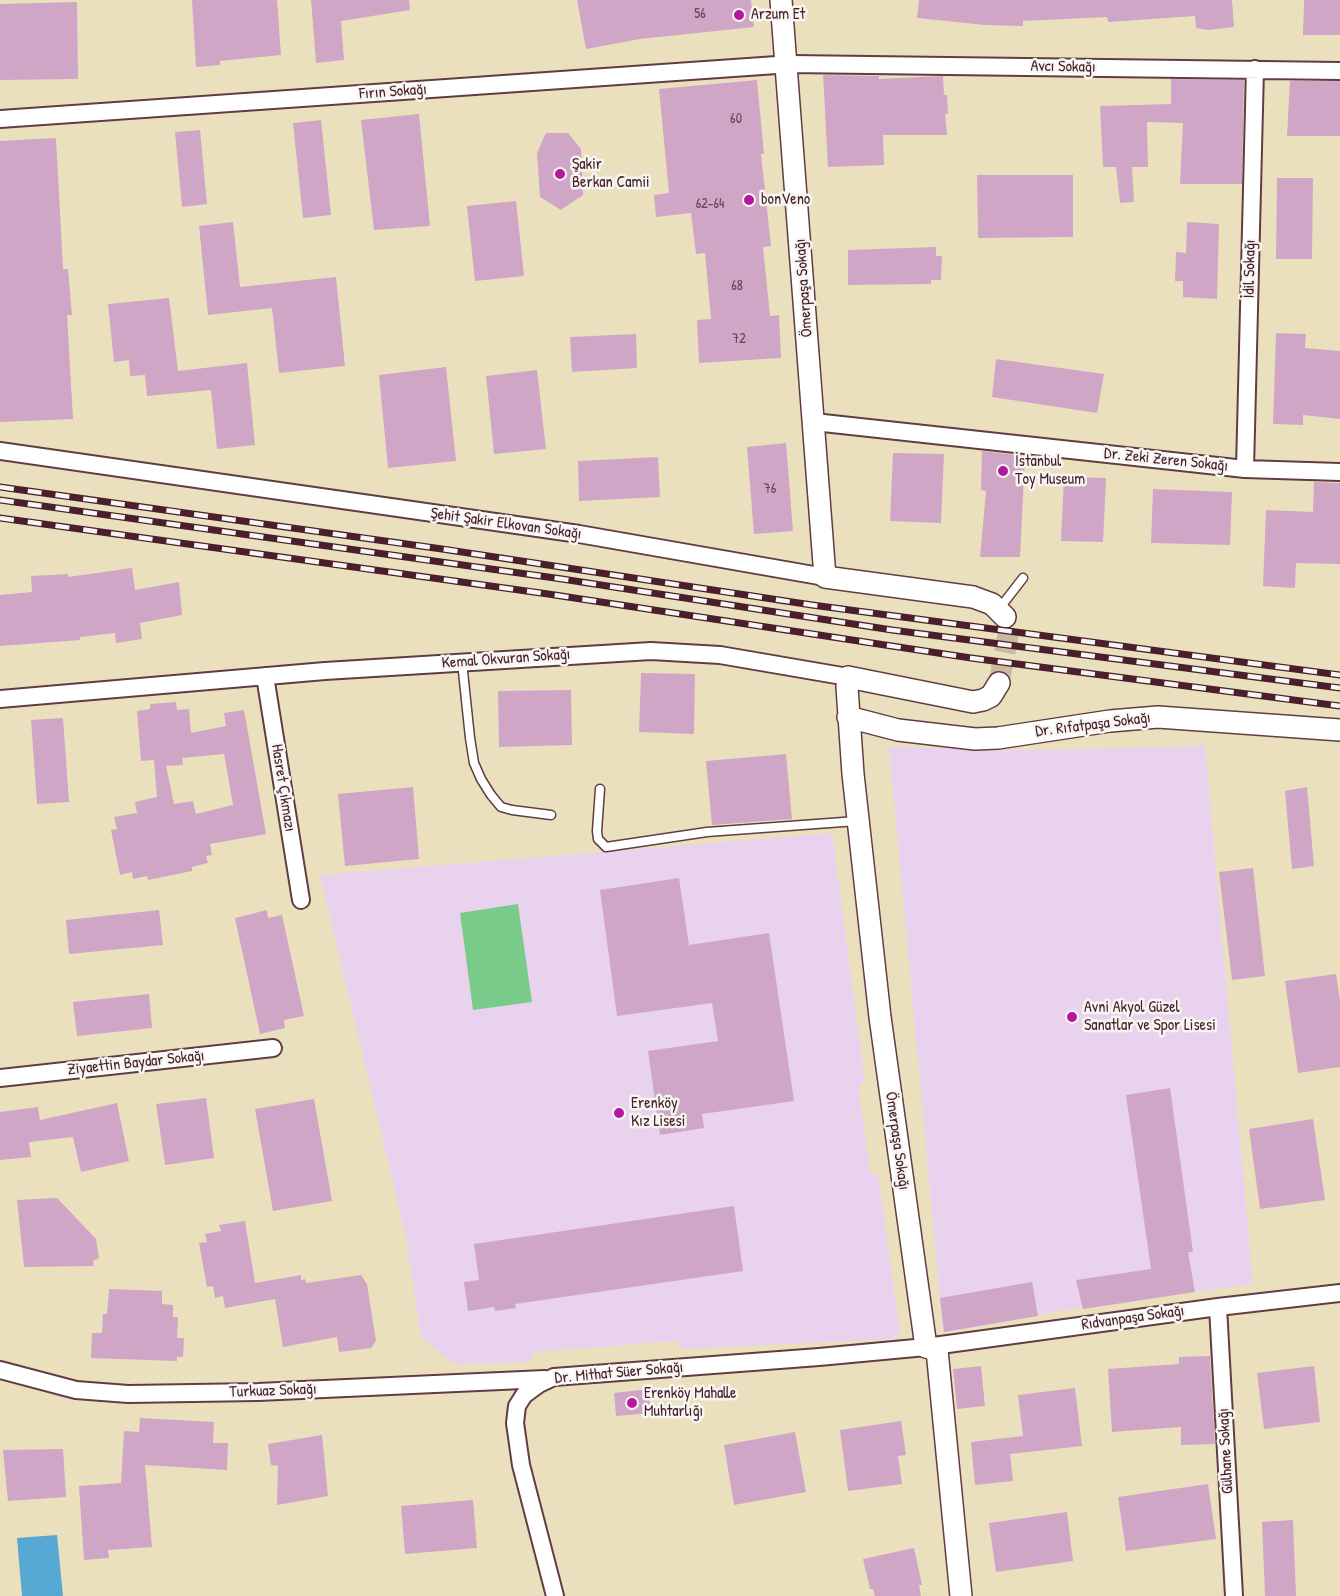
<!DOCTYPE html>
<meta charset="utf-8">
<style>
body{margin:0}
canvas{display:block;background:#ebe0be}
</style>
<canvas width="1340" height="1596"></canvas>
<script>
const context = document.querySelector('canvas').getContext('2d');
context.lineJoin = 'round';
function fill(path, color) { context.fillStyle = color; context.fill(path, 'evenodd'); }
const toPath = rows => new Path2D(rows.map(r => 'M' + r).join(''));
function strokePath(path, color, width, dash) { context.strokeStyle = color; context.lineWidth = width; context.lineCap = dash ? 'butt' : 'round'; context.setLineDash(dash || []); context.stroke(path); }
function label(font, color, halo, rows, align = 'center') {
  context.font = font + ' "Patrick Hand",sans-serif'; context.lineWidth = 5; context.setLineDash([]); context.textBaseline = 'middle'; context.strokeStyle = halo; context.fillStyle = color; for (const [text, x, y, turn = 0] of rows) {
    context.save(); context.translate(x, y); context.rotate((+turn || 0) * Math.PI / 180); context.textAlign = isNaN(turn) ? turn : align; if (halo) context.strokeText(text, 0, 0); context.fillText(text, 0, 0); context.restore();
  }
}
fill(toPath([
 [1205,746,1253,1284,1052,1312,943,1333,889,747,1039,750],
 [832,833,865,1081,858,1086,866,1140,870,1173,878,1175,900,1332,891,1339,682,1349,676,1341,535,1352,529,1362,454,1364,421,1337,406,1238,320,875]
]), '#e9d2ee');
fill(toPath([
 [518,904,532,1002,473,1010,460,913]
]), '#7aca8a');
fill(toPath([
 [57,1535,63,1596,22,1596,17,1538]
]), '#57a8d2');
fill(toPath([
 [192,0,277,0,281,55,220,61,220,65,196,67],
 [311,0,409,0,410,10,341,21,344,60,316,63],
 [577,0,751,0,754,27,640,39,586,49],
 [919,0,1232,0,1234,27,1208,30,1196,28,1195,16,1108,22,1107,17,1023,21,1023,26,985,25,917,18],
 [1304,0,1340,0,1340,35,1303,35],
 [77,2,78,79,0,80,0,4],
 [823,75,879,76,879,79,943,76,944,95,947,95,948,114,945,114,947,135,883,135,884,165,828,167],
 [1171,79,1244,80,1242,184,1180,184,1183,123,1147,122,1148,167,1132,167,1134,202,1120,203,1116,167,1103,167,1100,106,1171,104],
 [757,80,764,154,761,154,771,246,763,247,770,316,779,315,781,358,699,363,697,320,711,319,705,253,696,254,691,213,656,217,654,195,669,193,659,89],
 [1290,81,1340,81,1340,136,1287,136],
 [419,114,430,226,374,230,361,120],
 [321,120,331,215,303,218,293,123],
 [200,130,207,204,182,207,175,132],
 [546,133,568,133,581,149,583,195,561,210,540,197,537,153],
 [56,138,63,269,68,269,72,315,67,315,73,419,0,422,0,141],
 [977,175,1073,175,1073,237,978,238],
 [1277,178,1313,178,1312,259,1276,259],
 [516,201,524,276,475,281,467,206],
 [233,222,240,287,336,277,345,366,279,373,272,308,208,315,199,226],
 [1187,222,1219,224,1217,299,1183,297,1183,281,1175,281,1176,252,1186,253],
 [936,247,936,256,942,256,941,280,931,280,931,284,848,285,848,250],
 [169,298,178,371,247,363,255,445,217,449,211,390,147,396,145,375,130,376,129,360,114,362,108,304],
 [1276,333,1306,334,1305,348,1340,351,1340,419,1303,415,1303,425,1273,424],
 [636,334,637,368,572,372,570,337],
 [996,359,1104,374,1097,413,992,397],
 [446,367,456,461,388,468,379,375],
 [537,370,546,449,494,454,486,376],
 [786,443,793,531,754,534,747,447],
 [982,451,1025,456,1020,557,980,557,986,491,981,490],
 [893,453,944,454,941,523,890,521],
 [658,457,660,497,579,501,578,461],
 [1064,477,1106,478,1103,542,1061,541],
 [1314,482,1340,483,1340,564,1296,563,1295,588,1263,586,1266,510,1313,512],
 [1153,489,1232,492,1230,545,1151,543],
 [132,568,135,590,179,582,182,615,140,623,142,639,116,643,115,633,80,637,80,640,0,646,0,595,32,592,31,576,68,574,68,577],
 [641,673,695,674,694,734,639,732],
 [571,690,572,745,499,747,498,691],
 [176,702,177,710,189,709,191,733,226,726,224,713,244,710,266,834,210,844,212,855,206,856,208,863,192,867,192,871,148,880,147,876,133,879,132,872,120,875,111,830,117,829,114,817,137,813,135,802,157,797,154,760,141,761,137,711,150,709,150,704],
 [224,754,233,805,196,814,193,801,174,804,166,766,183,765,182,758],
 [63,718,69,802,37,804,31,720],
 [786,754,792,819,712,825,706,761],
 [413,787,419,859,345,866,338,794],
 [1307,787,1314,866,1292,869,1285,791],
 [1253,868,1265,976,1232,980,1219,872],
 [679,878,689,945,769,933,794,1101,702,1114,704,1128,660,1135,648,1051,718,1041,712,1003,617,1016,600,890],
 [159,910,163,945,69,954,66,920],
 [267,910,268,918,282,915,304,1016,284,1020,285,1028,260,1034,235,918],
 [1336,974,1340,1001,1340,1067,1298,1073,1285,981],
 [149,994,152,1028,77,1036,73,1002],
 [1170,1088,1193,1252,1188,1252,1195,1292,1083,1309,1076,1280,1151,1269,1126,1095],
 [206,1098,214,1158,165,1165,156,1104],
 [314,1099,332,1201,273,1211,255,1109],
 [117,1103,129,1161,81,1172,73,1137,29,1142,31,1157,0,1160,0,1112,38,1107,40,1120],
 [1313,1119,1325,1200,1260,1209,1249,1129],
 [57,1198,96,1239,99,1258,93,1261,94,1266,24,1267,17,1200],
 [734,1206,743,1271,515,1304,516,1308,495,1311,494,1307,468,1311,464,1282,479,1280,474,1244],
 [245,1221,255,1283,301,1275,301,1280,305,1279,306,1283,361,1275,367,1284,376,1341,371,1348,339,1352,337,1337,283,1347,275,1299,225,1308,223,1296,215,1298,213,1286,207,1287,199,1243,207,1242,205,1234,221,1231,219,1225],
 [1032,1282,1038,1316,944,1332,940,1298],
 [109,1289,162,1291,162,1304,173,1305,173,1317,178,1317,177,1338,184,1338,183,1357,177,1357,177,1361,91,1358,92,1333,102,1333,103,1314,107,1314],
 [1210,1356,1215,1444,1181,1445,1181,1427,1112,1432,1108,1369,1179,1364,1179,1357],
 [981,1366,985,1406,957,1409,953,1369],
 [1314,1366,1320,1422,1264,1429,1257,1373],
 [1075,1388,1082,1446,1010,1454,1013,1481,975,1485,971,1442,1023,1436,1018,1395],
 [649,1389,651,1413,616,1416,614,1393],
 [140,1418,214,1422,213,1443,228,1443,227,1470,145,1465,152,1547,108,1550,109,1558,84,1560,79,1486,121,1483,124,1431,139,1432],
 [901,1421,906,1455,898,1456,902,1484,848,1491,840,1430],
 [795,1432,806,1492,734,1505,724,1445],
 [322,1435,328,1496,277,1505,278,1466,271,1465,268,1444],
 [63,1449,66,1497,8,1501,3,1450],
 [1208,1484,1216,1539,1126,1551,1118,1497],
 [473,1500,477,1548,405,1554,401,1506],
 [1067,1512,1073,1561,996,1572,989,1523],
 [1293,1520,1296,1596,1265,1596,1262,1522],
 [914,1548,922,1585,919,1585,921,1596,875,1596,873,1589,870,1589,863,1559]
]), '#d0a6c7');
strokePath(toPath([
 [999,683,1008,635,1005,617]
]), '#cbb9a1', 21, [21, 10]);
const service = toPath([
 [999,609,1023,578],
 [462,662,470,738,474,763,481,779,491,795,501,807,512,810,551,815],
 [600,789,597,831,598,839,606,847,707,832,857,821]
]);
const minor = toPath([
 [0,119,791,64,1340,71],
 [814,422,1245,469,1340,472],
 [0,451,579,534,825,577],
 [1245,469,1255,69],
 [265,676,301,900],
 [0,699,325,671,651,651,720,655,848,677],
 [0,1078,273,1048],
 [1218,1307,1234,1596],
 [0,1370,76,1390,128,1394,258,1392,545,1379],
 [555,1596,521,1465,515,1423,517,1406,524,1395,539,1384,554,1377,819,1357,926,1347,1218,1307,1340,1293]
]);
const tertiary = toPath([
 [781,0,825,577,973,597,992,604,1005,617],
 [848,717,898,730,975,739,998,738,1110,721,1158,717,1340,730],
 [961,1596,937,1350,926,1347,880,1017,853,774,847,687,848,677,973,702,983,700,991,696,999,683]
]);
strokePath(service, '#623c41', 11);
strokePath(minor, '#623c41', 20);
strokePath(tertiary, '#623c41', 24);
strokePath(service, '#fff', 8);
strokePath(minor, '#fff', 16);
strokePath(tertiary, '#fff', 21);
const rail = toPath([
 [0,487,442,549,812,605,1340,675],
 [0,500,562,579,892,630,1340,688],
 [0,518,548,594,971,658,1340,706]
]);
strokePath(rail, '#4a1f2b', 7);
strokePath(rail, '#f6f6f2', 4.5, [14]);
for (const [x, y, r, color] of [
 [739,15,6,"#b5179e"],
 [560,174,6,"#b5179e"],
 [749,200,6,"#b5179e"],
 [1003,471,6,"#b5179e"],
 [1072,1017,6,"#b5179e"],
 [619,1113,6,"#b5179e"],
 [632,1403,6,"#b5179e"]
]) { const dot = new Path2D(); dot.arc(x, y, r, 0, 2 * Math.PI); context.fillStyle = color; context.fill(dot); strokePath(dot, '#f6f6f2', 2); }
label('14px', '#6c4152', null, [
 ["56",700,14],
 ["60",736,119],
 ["62-64",710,204],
 ["68",737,286],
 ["72",739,339],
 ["76",770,489]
]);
label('16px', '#4a1f2b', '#f6f6f2', [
 ["Arzum Et",751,15],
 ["Şakir",572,165],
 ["Berkan Camii",572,183],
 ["bonVeno",761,200],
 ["İstanbul",1015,462],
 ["Toy Museum",1015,480],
 ["Avni Akyol Güzel",1084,1008],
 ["Sanatlar ve Spor Lisesi",1084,1026],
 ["Erenköy",631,1104],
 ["Kız Lisesi",631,1122],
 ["Erenköy Mahalle",644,1394],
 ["Muhtarlığı",644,1412]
], 'left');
label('16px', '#4a1f2b', '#f6f6f2', [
 ["Avcı Sokağı",1063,67,1],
 ["Fırın Sokağı",393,92,-4],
 ["İdil Sokağı",1250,269,-89],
 ["Ömerpaşa Sokağı",804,288,-94],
 ["Dr. Zeki Zeren Sokağı",1166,460,6],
 ["Şehit Şakir Elkovan Sokağı",506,524,8],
 ["Kemal Okvuran Sokağı",506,659,-4],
 ["Dr. Rıfatpaşa Sokağı",1093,725,-7],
 ["Hasret Çıkmazı",283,788,81],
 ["Ziyaettin Baydar Sokağı",136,1063,-6],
 ["Ömerpaşa Sokağı",897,1141,82],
 ["Rıdvanpaşa Sokağı",1133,1318,-8],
 ["Dr. Mithat Süer Sokağı",619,1373,-5],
 ["Turkuaz Sokağı",273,1391,-2],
 ["Gülhane Sokağı",1226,1451,-93]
]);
</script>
